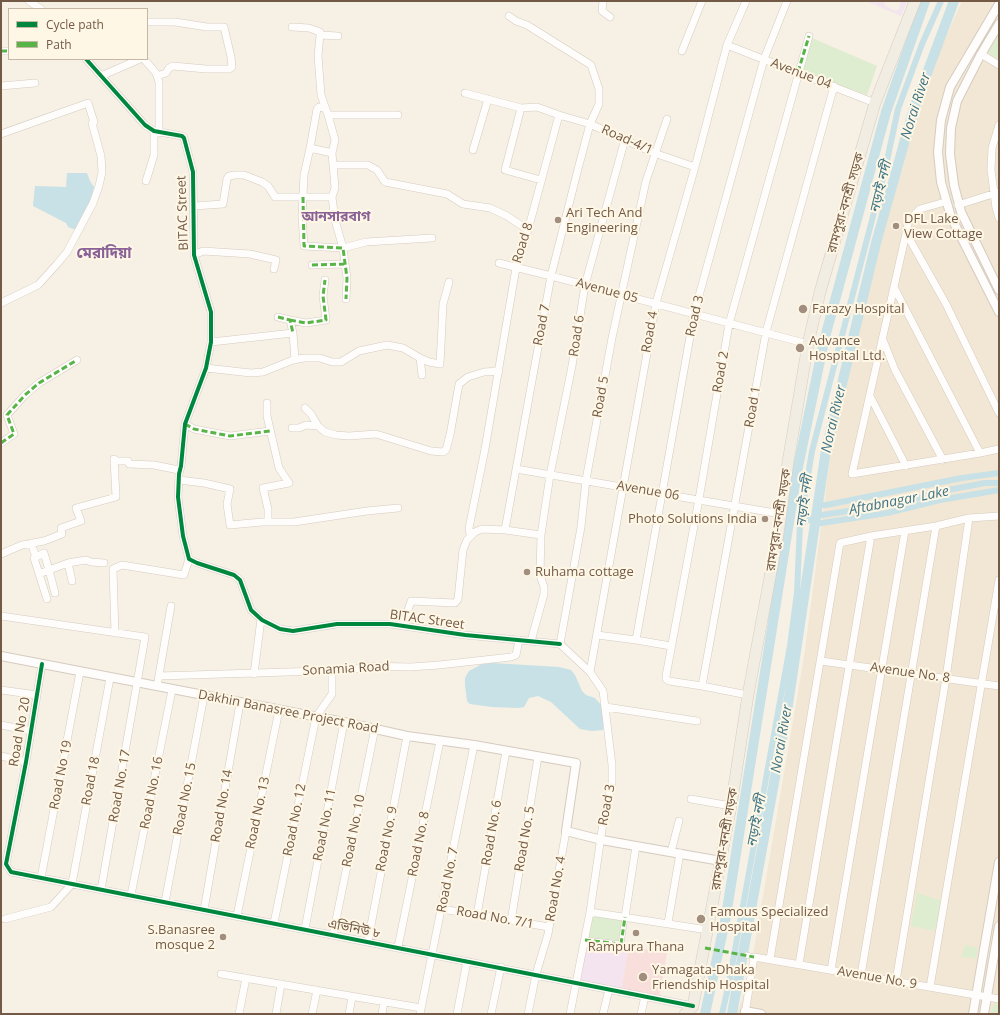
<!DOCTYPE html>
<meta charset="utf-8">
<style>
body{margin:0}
#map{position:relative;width:1000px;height:1015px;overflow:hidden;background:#f6f0e5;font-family:"Open Sans",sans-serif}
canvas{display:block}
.frame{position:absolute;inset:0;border:2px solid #735a46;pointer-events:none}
.legend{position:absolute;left:8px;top:8px;width:140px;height:52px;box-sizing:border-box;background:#fff7e5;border:1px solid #c7b8a5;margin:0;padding:5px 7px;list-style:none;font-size:12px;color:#735a46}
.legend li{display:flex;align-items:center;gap:8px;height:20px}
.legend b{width:20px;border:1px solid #c7b8a5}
</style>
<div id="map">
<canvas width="1000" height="1015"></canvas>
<div class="frame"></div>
<ul class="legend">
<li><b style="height:5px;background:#00873e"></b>Cycle path</li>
<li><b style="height:5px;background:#59b447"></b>Path</li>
</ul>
</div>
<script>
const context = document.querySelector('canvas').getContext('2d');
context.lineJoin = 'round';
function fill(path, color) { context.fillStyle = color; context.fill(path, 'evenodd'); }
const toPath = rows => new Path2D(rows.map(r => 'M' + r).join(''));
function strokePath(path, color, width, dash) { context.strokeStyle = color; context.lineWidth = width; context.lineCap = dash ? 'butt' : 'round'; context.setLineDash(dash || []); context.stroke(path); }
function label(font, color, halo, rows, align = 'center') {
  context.font = font + ' "Open Sans","Noto Sans Bengali",sans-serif'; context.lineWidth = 4; context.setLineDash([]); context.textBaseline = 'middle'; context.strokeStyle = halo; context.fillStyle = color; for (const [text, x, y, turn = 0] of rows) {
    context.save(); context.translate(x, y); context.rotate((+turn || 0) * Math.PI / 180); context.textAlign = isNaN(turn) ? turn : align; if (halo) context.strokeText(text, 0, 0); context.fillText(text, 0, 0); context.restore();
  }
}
fill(toPath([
 [962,1,999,1,999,1014,737,1014,749,978,804,657,834,427,900,137]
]), '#f2e7d4');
fill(toPath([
 [866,1,877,3,878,1,884,1,885,6,895,11,899,9,901,1,907,1,901,16],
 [590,912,627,917,622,947,629,948,621,992,577,983]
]), '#f3e4f0');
fill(toPath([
 [629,946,667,953,659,999,621,992]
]), '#f9dfdb');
fill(toPath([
 [999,34,999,60,987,52],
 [812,38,877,66,867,95,799,71],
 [917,893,943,901,934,931,911,926],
 [590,912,627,917,622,947,585,940],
 [965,945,978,948,976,958,961,957],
 [994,1004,999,1005,999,1014,991,1014]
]), '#deedcf');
fill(toPath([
 [67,173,87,173,90,181,94,187,92,197,76,230,68,227,66,223,33,206,35,186,66,187],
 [492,663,559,667,571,670,575,675,582,691,586,695,595,698,603,707,603,730,592,731,580,729,551,702,538,696,529,698,524,707,519,708,492,707,470,704,467,701,465,685,465,678,469,671,482,664]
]), '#c7e1e6');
strokePath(toPath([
 [999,473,962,478,826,505,818,505,815,524,887,513,940,500,999,490],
 [800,524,816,516,906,502,937,492,985,483,999,483],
 [722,1014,729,983,790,646,797,593,800,524,812,451,885,170,898,109,922,44,941,1]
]), '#c7e1e6', 6);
strokePath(toPath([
 [705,1014,726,916,797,472,824,341,886,112,925,1],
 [732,1014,787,711,826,450,876,243,914,108,954,1]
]), '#c7e1e6', 10);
const pedestrian = toPath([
 [585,940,621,944,625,917],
 [746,955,754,957]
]);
const minor = toPath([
 [29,1,41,9],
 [603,1,602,11,610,17],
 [147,22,175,22,207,27,224,27,231,57,232,67,229,69,206,69,173,66,169,68,166,73,157,76],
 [292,27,309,28,320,32,320,35],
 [338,36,320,35,318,56,321,95,328,115,398,115],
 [727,45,875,103],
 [1,51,9,51],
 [682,51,702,1],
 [981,54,999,65],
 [86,59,145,125,154,131,182,136,184,138,193,172,194,255,211,312,211,342,206,368,185,424,181,466,179,474,178,497,183,536,189,559,197,563,234,575,240,580,251,610,262,620,280,629,293,631,337,624,390,624,465,635,560,644],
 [144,59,156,73,159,82,159,133],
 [101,76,140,59],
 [1,86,35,83],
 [465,93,521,108,537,107,559,115],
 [521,108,505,170,541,180],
 [328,115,335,140,332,153],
 [999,125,992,148,991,170,996,208,999,218],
 [1,134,88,103,94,122,92,123,101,156,102,172,99,186,93,203,67,252,57,264,38,285,1,303],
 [310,148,304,175,302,216,304,246,343,248,347,278,346,299],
 [473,150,488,99],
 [333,165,368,165,377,170,385,182,447,194,463,204,490,208,507,216,528,230],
 [146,181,154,155,154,131],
 [332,197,335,220,343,248,366,242,432,238],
 [945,202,920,209,909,220,852,474,980,453,999,449],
 [958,205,999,192],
 [194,206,223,204,227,179,229,176,235,175,244,175,262,182,268,186,275,197,332,197,335,188,332,153,310,148,317,109,319,107,324,108],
 [906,233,946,304,999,413],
 [194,255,203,251,250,254,276,260,274,269],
 [499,263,551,276,808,344],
 [312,265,344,264],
 [895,289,980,453],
 [278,317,290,320,293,333],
 [290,320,306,323,326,320,323,296,325,280],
 [883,340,895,370,943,460],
 [211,342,293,333,295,360],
 [420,358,429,362,440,364,443,304,449,282],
 [206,368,251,373,263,372,293,360,304,358,320,358,332,362,341,362,359,351,387,345,403,348,420,358,422,375],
 [870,396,906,466],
 [267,403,267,416,279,468,289,483,263,488,268,509,268,522],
 [305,408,311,414,318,426,325,432,336,435,349,436,376,434,431,451,443,452,446,450,450,435,459,384,468,377,484,372,499,371],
 [185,424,194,429,230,436,270,431],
 [292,428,299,428,306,425,318,426],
 [1,443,14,434,7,415,25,395,39,383,77,360],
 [516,469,781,514],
 [179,480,204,483,230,489,227,504,230,525,262,522,294,522,367,511,398,508],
 [505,530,551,276,578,169,590,124,599,104,599,89,591,65,527,25,516,21,509,16],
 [470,535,469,528,485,449,516,268,528,230,559,115,590,124,654,153,695,167],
 [31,543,36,557,34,558,47,599],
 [1,554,22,545,44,541,62,534,61,528,81,521,76,508,116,497,114,459,117,461,128,461,129,464,154,465,179,470],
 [36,557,44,553,49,570,68,563,86,560,91,562,104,563],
 [68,563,72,581],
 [39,574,49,570,55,593],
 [1,616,145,637,101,890],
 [403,625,411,601,455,603,458,599,463,550,467,540,475,532,482,529,505,530,541,535,550,475,572,366,585,285,625,139],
 [115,633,113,569,122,565,184,575,189,559],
 [597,635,636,640,671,646],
 [636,640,694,314,764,59,787,1],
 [531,641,544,594,544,587,540,575,541,535],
 [560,644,581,527,586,480,612,338,646,181,667,119],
 [560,644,590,672,603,691,612,765,612,784,604,816,590,912,570,1014],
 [821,661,999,686],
 [42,664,26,762,6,864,11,872,693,1006],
 [590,672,656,303,695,167,727,45,746,1],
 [254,674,261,619],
 [159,676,352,670,360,668,362,666,411,667,439,665,511,657,516,655,519,640],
 [158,681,171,606],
 [702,686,669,681,666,679,666,676,699,499,729,324,809,36],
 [1,690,37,695],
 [748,695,702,686,766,332,834,86],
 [606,707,697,721],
 [1,725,31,731],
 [1,756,26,762],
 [691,799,731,806],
 [671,852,679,821],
 [41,878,80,672],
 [131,895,172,690],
 [165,902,204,696],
 [442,909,549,927],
 [204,910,240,703],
 [590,912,708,930],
 [477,915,506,751],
 [237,916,279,710],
 [625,917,636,846],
 [5,919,51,907,72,884,110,678],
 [511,921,538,757],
 [274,923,316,717,332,694,332,670],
 [668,923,680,853],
 [305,929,344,722],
 [333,935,375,728],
 [368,941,407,736],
 [398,947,440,741],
 [770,959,840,543,871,536,936,526,969,518,999,516],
 [799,964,871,536],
 [831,970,905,531],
 [221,974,421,1008],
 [861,975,936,526],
 [896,981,946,678,969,518],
 [930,987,999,580],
 [239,1014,246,978],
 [276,1014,281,984],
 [312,1014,317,990],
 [349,1014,352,997],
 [382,1014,384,1002],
 [420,1014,474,745],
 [457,1014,467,961],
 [491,1014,501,967],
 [528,1014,536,974,548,934,566,831],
 [603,1014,609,989],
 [641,1014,645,996],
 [745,1014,754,957,999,999]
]);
const tertiary = toPath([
 [999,4,950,87,941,120,938,152,941,182,951,217,999,312],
 [999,24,980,56,957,101,951,128,950,154,954,185,961,212,999,290],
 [1,656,344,722,407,736,474,745,576,763,566,831,602,840,721,861],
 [745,1011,761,1014],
 [973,1014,999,862],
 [984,1014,999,926]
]);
const primary = toPath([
 [685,1014,693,1006,731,806,748,695,778,534,788,462,808,344,820,292,875,103,915,1]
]);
strokePath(pedestrian, '#d5cbc0', 6);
strokePath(minor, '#d5cbc0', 8);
strokePath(tertiary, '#d5cbc0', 10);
strokePath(primary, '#d5ccc3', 12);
strokePath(pedestrian, '#fefdfb', 5);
strokePath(minor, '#fefdfb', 7);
strokePath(tertiary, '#fefdfb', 8);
strokePath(primary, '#f2ede2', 11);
strokePath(toPath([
 [1,51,9,51],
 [798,72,809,36],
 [303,197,304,246,343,248,347,278,346,299],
 [312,265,344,264],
 [278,317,290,320,293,333],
 [290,320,306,323,326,320,323,296,325,280],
 [185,424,194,429,230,436,270,431],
 [1,443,14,434,7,415,25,395,39,383,77,360],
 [585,940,621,944,625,917],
 [705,948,754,957]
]), '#59b447', 3, [6, 3]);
strokePath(toPath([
 [86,59,145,125,154,131,182,136,184,138,193,172,194,255,211,312,211,342,206,368,185,424,181,466,179,474,178,497,183,536,189,559,197,563,234,575,240,580,251,610,262,620,280,629,293,631,337,624,390,624,465,635,560,644],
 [42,664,26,762,6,864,11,872,693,1006]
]), '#00873e', 4);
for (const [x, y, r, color] of [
 [558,220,4,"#a18e7e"],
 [896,226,4,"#a18e7e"],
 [803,309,5,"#a18e7e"],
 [800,348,5,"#a18e7e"],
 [765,519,4,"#a18e7e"],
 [527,572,4,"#a18e7e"],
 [701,919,5,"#a18e7e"],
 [636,933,4,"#a18e7e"],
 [223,937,4,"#a18e7e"],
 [643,977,5,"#a18e7e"]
]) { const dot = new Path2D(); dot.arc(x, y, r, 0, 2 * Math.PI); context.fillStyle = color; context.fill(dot); strokePath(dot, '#fff7e5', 1.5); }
label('13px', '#735a46', '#fff7e5', [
 ["Avenue 04",801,74,21],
 ["Road-4/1",627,140,24],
 ["রামপুরা-বনশ্রী সড়ক",846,203,-74],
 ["BITAC Street",183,213,-92],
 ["Road 8",523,243,-73],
 ["Avenue 05",607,291,15],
 ["Road 3",695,316,-77],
 ["Road 7",542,325,-79],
 ["Road 4",650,332,-80],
 ["Road 6",577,336,-81],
 ["Road 2",721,372,-80],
 ["Road 5",601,397,-80],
 ["Road 1",753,407,-80],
 ["Avenue 06",648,491,10],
 ["রামপুরা-বনশ্রী সড়ক",779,520,-81],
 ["BITAC Street",427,620,8],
 ["Sonamia Road",346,669,-3],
 ["Avenue No. 8",910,673,8],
 ["Dakhin Banasree Project Road",288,712,11],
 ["Road No 20",20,732,-80],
 ["Road No 19",61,775,-79],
 ["Road 18",91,781,-79],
 ["Road No. 17",120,786,-80],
 ["Road No. 16",152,793,-79],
 ["Road No. 15",185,799,-79],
 ["Road 3",607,805,-79],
 ["Road No. 14",222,806,-80],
 ["Road No. 13",258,813,-78],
 ["Road No. 12",295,820,-79],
 ["Road No. 11",325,825,-79],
 ["Road No. 10",354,831,-79],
 ["Road No. 6",492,833,-80],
 ["Road No. 9",387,839,-79],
 ["Road No. 5",525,839,-80],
 ["রামপুরা-বনশ্রী সড়ক",725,839,-80],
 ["Road No. 8",419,844,-79],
 ["Road No. 7",448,880,-79],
 ["Road No. 4",556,889,-80],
 ["Road No. 7/1",495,918,10],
 ["এভিনিউ ৮",354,929,11],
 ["Avenue No. 9",877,978,10]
]);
label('13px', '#735a46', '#fff7e5', [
 ["Ari Tech And",566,213],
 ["Engineering",566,228],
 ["DFL Lake",904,219],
 ["View Cottage",904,234],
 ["Farazy Hospital",812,309],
 ["Advance",809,341],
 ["Hospital Ltd.",809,356],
 ["Photo Solutions India",757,519,"right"],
 ["Ruhama cottage",535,572],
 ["Famous Specialized",710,912],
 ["Hospital",710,927],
 ["S.Banasree",215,930,"right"],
 ["mosque 2",215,945,"right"],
 ["Rampura Thana",636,947,"center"],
 ["Yamagata-Dhaka",652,970],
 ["Friendship Hospital",652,985]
], 'left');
label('italic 14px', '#3f7587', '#fff7e5', [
 ["Norai River",916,106,-72],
 ["নড়াই নদী",881,187,-76],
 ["Norai River",834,419,-77],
 ["নড়াই নদী",805,501,-82],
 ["Aftabnagar Lake",899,501,-11],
 ["Norai River",782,739,-80],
 ["নড়াই নদী",757,821,-79]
]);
label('bold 14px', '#896197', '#fff7e5', [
 ["আনসারবাগ",336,217]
]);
label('bold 15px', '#896197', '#fff7e5', [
 ["মেরাদিয়া",104,254]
]);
</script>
